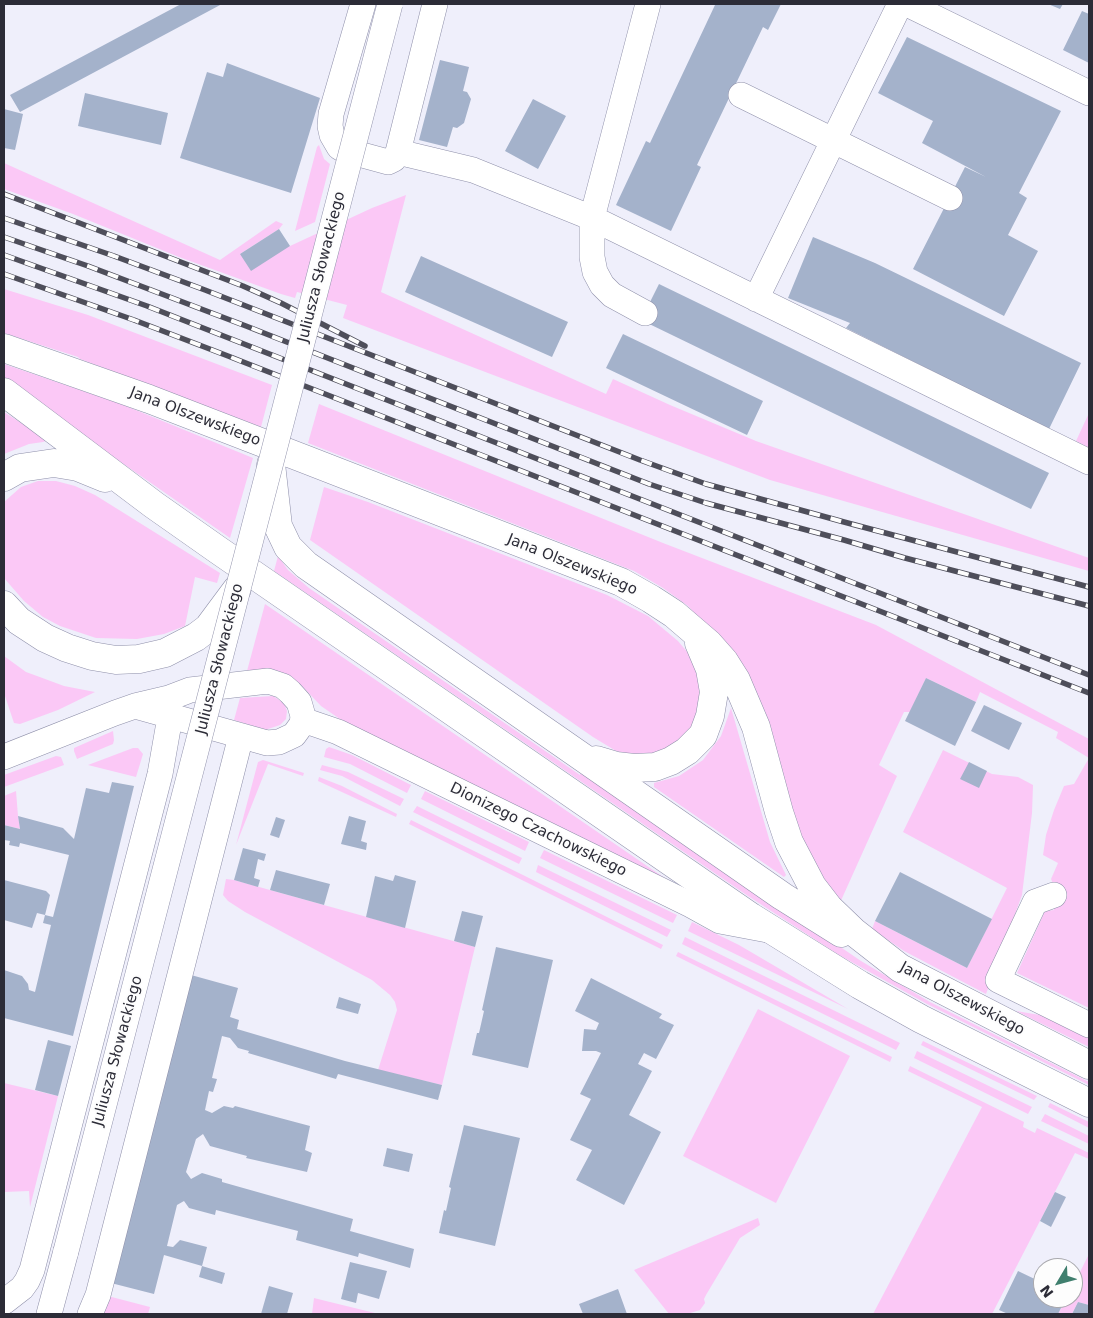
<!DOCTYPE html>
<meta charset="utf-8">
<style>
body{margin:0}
#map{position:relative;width:1093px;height:1318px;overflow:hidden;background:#efeffb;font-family:"DejaVu Sans",sans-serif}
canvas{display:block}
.frame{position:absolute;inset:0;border:5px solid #2c2c37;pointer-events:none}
.north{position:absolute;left:1033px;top:1258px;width:50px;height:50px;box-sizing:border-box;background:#fdfdfd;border:1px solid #a9a9ae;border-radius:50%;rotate:233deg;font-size:14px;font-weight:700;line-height:20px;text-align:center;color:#2c2c37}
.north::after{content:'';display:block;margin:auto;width:18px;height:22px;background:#407f6e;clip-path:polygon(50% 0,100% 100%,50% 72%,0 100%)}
</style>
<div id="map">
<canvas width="1093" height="1318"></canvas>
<div class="frame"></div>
<div class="north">N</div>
</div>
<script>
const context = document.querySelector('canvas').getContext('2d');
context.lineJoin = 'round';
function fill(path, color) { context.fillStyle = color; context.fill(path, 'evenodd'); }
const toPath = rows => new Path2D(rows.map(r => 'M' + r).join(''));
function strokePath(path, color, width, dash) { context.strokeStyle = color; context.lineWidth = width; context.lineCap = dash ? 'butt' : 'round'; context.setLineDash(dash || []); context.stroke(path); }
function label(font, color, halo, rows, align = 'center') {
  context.font = font + ' "DejaVu Sans",sans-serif'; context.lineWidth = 4; context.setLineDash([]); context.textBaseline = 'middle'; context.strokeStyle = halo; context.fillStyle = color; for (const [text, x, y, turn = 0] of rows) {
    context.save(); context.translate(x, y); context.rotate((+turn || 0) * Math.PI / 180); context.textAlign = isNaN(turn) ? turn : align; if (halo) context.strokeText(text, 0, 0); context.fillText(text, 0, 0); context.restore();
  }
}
fill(toPath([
 [319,145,324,159,330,164,315,222,295,231,317,147],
 [4,163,220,260,276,221,283,224,279,229,240,254,290,246,372,208,406,195,381,292,606,394,613,379,670,405,756,441,1089,558,1089,571,770,480,343,318,347,305,297,292,295,298,281,294,179,257,73,214,4,189],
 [4,289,88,315,272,385,261,427,80,359,78,357,4,333],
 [4,364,121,404,253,458,230,538,56,417,4,383],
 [319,404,663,543,876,625,1089,739,1089,1008,1017,973,1045,911,1054,910,1054,886,1051,879,1058,863,1043,855,1046,835,1054,810,1064,786,1074,784,1089,758,1056,738,1058,732,980,692,976,702,926,678,910,712,904,712,879,765,897,776,839,905,823,887,708,628,688,606,663,588,634,571,308,443],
 [4,412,48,440,43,442,29,444,4,454],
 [1089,413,1089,448,1076,441],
 [38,481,56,481,75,486,95,495,220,573,217,583,195,577,185,626,164,634,137,639,96,638,60,626,43,617,24,601,4,578,4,502,21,487],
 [324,487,368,502,607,595,648,616,678,641,689,654,703,685,695,729,663,756,634,756,616,751,593,737,310,540],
 [278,556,288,570,309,588,580,775,582,771,861,961,930,1002,1089,1082,1089,1085,927,1004,839,955,748,896,274,571],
 [265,604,669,881,350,726,321,706,301,685,289,675,276,671,247,671],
 [4,656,26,672,37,676,64,686,95,692,58,710,20,724,14,723,4,693],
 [273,696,284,703,287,711,286,719,280,725,265,730,234,720,240,698],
 [731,708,770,842,786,875,784,877,654,787,654,783,679,776,703,760,721,736],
 [113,731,114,740,113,744,77,759,74,751,74,748],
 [329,747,352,755,411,785,407,793,350,764,324,757,326,749],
 [133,748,138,748,143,754,136,777,88,765],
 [943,750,992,774,1018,777,1033,785,1032,813,1022,895,986,994,904,951,872,929,875,921,967,968,1007,888,903,832],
 [56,756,61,757,64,765,4,787,4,775],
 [263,760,304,773,303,776,268,764,236,845,258,762],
 [322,765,348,772,404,799,400,806,342,776,320,770],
 [319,777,342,786,397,814,396,817,318,781],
 [16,791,18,816,20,829,4,825,4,796],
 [425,791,529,842,525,851,421,799],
 [417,806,522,858,519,864,413,812],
 [411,820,525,876,663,945,661,949,409,824],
 [544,850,677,915,673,923,540,858],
 [538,865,671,930,667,937,536,872],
 [226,879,234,880,475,947,442,1085,378,1070,397,1010,395,1002,390,995,372,980,245,912,228,901,223,895],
 [692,922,739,945,848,1009,688,931],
 [685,937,900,1043,896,1050,682,944],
 [678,952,892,1057,890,1062,676,956],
 [758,1009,850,1056,776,1203,683,1156],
 [1016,1011,1046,1016,1089,1037,1089,1047],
 [923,1041,1037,1096,1034,1100,921,1045],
 [917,1051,1032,1107,1028,1114,914,1058],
 [910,1066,1024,1122,1023,1127,1035,1133,1037,1128,1089,1153,1089,1159,1075,1153,992,1314,873,1314,982,1107,908,1071],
 [4,1083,58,1096,30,1207,29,1191,4,1192],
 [1050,1103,1089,1122,1089,1128,1048,1107],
 [1045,1114,1089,1136,1089,1144,1041,1121],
 [758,1218,760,1225,740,1238,706,1295,704,1299,705,1303,700,1310,687,1314,669,1314,634,1270],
 [1089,1254,1089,1305,1078,1302,1072,1314,1058,1314,1067,1298,1073,1298,1073,1286],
 [104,1295,150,1307,148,1314,99,1314],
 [314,1298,330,1302,379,1314,312,1314]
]), '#fbc8f6');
fill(toPath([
 [181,4,222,4,20,112,10,95],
 [712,4,781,4,768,30,763,27,697,165,701,167,671,231,616,205,646,141,650,143,715,5],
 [1048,4,1063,4,1060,9],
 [1082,11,1089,14,1089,63,1063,50],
 [907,37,1061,111,1019,193,1027,198,1008,235,1038,251,1004,316,913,269,965,167,986,177,922,143,933,121,878,93],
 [440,60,469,67,463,91,467,92,471,99,464,123,457,128,453,127,447,147,419,140],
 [227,63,320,98,291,193,180,158,207,72,223,77],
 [85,93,168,113,161,145,78,126],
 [533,99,566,116,538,169,505,151],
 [4,109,23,114,15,150,4,148],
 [279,229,290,246,251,271,240,254],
 [813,237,875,263,1081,363,1049,429,846,328,850,323,788,298],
 [421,256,568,322,552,357,405,292],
 [659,284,1049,473,1031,509,641,320],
 [623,334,763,401,747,435,606,368],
 [926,678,976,702,955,746,905,721],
 [984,705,1022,723,1009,750,971,731],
 [969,762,987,771,979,788,960,779],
 [112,782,134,786,73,1036,4,1018,4,970,22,976,28,984,29,990,35,992,51,925,43,923,45,915,53,917,69,855,20,843,19,847,9,845,10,841,4,840,4,825,20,829,18,816,63,828,74,839,86,788,109,793],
 [349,816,366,821,361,841,367,843,366,850,341,844],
 [276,817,285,820,279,838,270,835],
 [243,848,266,854,264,861,258,859,254,878,260,880,258,887,234,880],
 [276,870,330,884,324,905,270,890],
 [900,872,992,919,967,968,875,921],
 [395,875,416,881,405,928,366,917,375,876,393,881],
 [4,880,46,891,50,895,45,915,37,913,32,928,4,920],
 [462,911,483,916,475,947,454,941],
 [496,947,553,960,528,1068,472,1055,477,1033,479,1033,484,1011,482,1010],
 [191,975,238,988,230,1017,239,1020,237,1029,345,1061,442,1085,438,1100,338,1074,336,1079,248,1053,249,1051,238,1048,230,1038,222,1036,212,1078,217,1079,213,1092,209,1091,205,1110,212,1113,224,1106,233,1108,235,1106,310,1126,305,1150,312,1153,307,1172,246,1158,247,1156,210,1146,203,1134,196,1139,186,1172,191,1179,202,1173,222,1179,222,1182,353,1219,350,1231,414,1249,410,1268,359,1253,358,1257,296,1240,298,1231,216,1210,215,1215,189,1208,184,1201,177,1205,167,1246,173,1247,180,1240,207,1247,202,1266,225,1273,222,1284,199,1277,202,1266,164,1255,154,1294,107,1282],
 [591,978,662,1014,659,1018,674,1025,656,1059,644,1053,638,1064,652,1071,629,1115,661,1132,624,1205,576,1180,592,1150,570,1140,591,1099,580,1094,601,1053,596,1051,582,1051,584,1029,596,1030,599,1023,575,1011],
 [339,997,361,1004,358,1014,336,1008],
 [48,1040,71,1046,58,1096,35,1090],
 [464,1125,520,1138,495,1246,439,1233,444,1210,446,1211,451,1188,449,1187],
 [387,1148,413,1154,409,1172,383,1166],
 [1055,1192,1066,1197,1051,1227,1040,1221],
 [350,1262,387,1271,379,1299,358,1293,356,1303,341,1299],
 [1018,1271,1043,1283,1043,1298,1066,1298,1058,1314,1008,1314,999,1310],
 [269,1286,293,1293,287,1314,261,1314],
 [618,1289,627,1314,583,1314,579,1304],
 [1078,1302,1089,1305,1089,1314,1072,1314]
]), '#a4b2cb');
const minor = toPath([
 [363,4,331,114,330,126,332,135,339,147,344,150,388,162,394,159,398,152,435,4],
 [907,4,1089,93],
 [741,95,950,198],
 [398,152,473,170,592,218,1089,462],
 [756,299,900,4],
 [645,313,612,295,602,285,595,272,592,257,592,218,648,4],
 [303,720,338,732,691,905,720,921,773,931],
 [4,757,115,713,135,706,169,698,190,690,268,681,283,686,290,692,299,702,303,716,302,724,294,735,279,742,267,743,135,706],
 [1054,895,1035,902,998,980,1089,1025],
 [4,1302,22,1288,27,1281,32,1270,160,774,170,717,169,698],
 [49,1314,66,1251],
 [90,1314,98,1295,241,736]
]);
const major = toPath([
 [4,348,149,399,307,460,621,582,651,599,674,614,709,644,724,661,736,680,756,727,779,812,789,842,812,886,829,908,854,932,900,968,1089,1065],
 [4,392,154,505,218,550,751,917,860,985,921,1019,1089,1103],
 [271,464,278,526,288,547,306,565,782,896,841,933],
 [4,477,20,468,54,463,78,467,105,478],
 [4,605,19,621,45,638,67,648,92,656,116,660,139,659,165,653,196,637,208,628,237,589],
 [596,760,616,766,634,768,655,767,671,761,687,751,703,735,710,716,714,692,710,669,699,643]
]);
strokePath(minor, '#8f90aa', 26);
strokePath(major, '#8f90aa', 29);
strokePath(minor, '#fff', 25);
strokePath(major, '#fff', 28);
const rail = toPath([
 [4,194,243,286,281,303,365,346],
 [4,218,114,256,205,290,640,460,706,484,844,522,1089,587],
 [4,237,88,266,246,326,649,484,706,503,844,540,905,558,1089,606],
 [4,255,147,306,1089,675],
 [4,274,134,320,228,356,1089,693]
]);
strokePath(rail, '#4e4e5a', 5.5);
strokePath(rail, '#fdfdfd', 4, [11]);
const minorBridge = toPath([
 [66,1251,390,4]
]);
strokePath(minorBridge, '#8f90aa', 26, []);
strokePath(minorBridge, '#fff', 25);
label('15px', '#2c2c37', '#fdfdfd', [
 ["Juliusza Słowackiego",322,267,-76],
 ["Jana Olszewskiego",195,417,21],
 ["Jana Olszewskiego",572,565,22],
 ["Juliusza Słowackiego",220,659,-76],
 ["Dionizego Czachowskiego",538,830,26],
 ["Jana Olszewskiego",962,999,28],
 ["Juliusza Słowackiego",118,1051,-75]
]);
</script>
